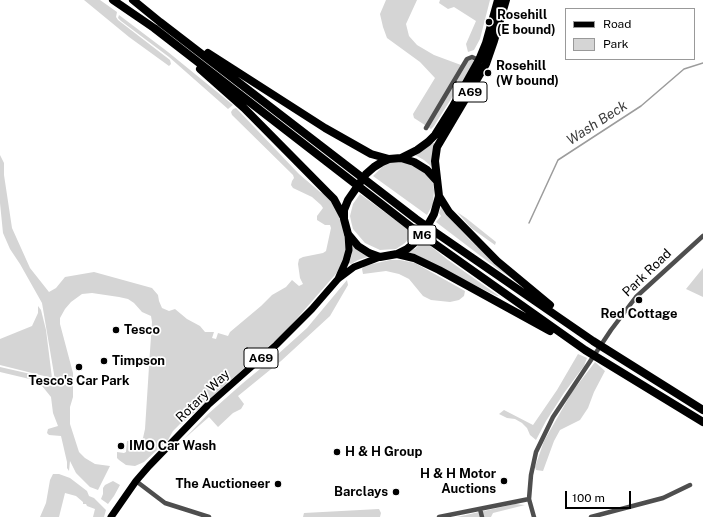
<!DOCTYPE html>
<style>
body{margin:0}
#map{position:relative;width:703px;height:517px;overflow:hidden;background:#fff;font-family:"Public Sans",sans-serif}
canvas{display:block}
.legend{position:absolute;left:565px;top:8px;width:130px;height:52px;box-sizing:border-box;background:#fff;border:1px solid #999;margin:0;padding:5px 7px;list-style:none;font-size:12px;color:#000}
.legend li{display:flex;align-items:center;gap:8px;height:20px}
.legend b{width:20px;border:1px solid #999}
.scale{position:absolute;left:565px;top:491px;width:66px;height:18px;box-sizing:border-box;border:2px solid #000;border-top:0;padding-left:5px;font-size:12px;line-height:14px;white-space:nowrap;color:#000;-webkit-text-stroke:3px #fff;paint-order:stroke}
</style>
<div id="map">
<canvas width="703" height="517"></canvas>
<ul class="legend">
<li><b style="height:5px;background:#000"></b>Road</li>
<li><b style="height:11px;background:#d5d5d5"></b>Park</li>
</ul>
<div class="scale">100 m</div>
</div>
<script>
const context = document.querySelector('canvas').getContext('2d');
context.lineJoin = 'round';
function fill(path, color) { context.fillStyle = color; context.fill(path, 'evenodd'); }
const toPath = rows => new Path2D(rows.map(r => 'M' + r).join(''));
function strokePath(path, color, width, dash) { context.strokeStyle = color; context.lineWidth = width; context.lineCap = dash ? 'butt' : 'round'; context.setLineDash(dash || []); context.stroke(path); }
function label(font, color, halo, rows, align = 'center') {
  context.font = font + ' "Public Sans",sans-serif'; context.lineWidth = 3.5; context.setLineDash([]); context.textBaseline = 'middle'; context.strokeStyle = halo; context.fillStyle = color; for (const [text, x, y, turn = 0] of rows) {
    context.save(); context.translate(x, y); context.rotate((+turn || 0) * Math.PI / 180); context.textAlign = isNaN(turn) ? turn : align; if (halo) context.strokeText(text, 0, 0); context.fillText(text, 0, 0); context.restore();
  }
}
fill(toPath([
 [84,0,100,0,117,12,116,17,118,20,170,60,171,64,169,66,129,37],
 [386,0,417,0,406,24,409,36,417,45,434,55,461,65,470,59,475,61,434,126,431,129,414,118,413,114,435,78,420,62,387,38,383,27,380,14],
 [440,0,490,0,480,39,474,50,468,52,466,44,476,21,454,7,448,9,439,3],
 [119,15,168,52,233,105,228,109,169,57,121,21,118,18],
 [236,108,299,174,320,192,325,194,337,206,345,235,347,250,341,268,286,331,186,420,180,424,173,431,168,440,144,462,135,466,126,465,119,460,117,458,117,452,124,453,126,452,127,441,142,441,143,438,145,429,150,351,152,322,151,316,142,312,134,303,128,299,119,297,92,293,82,294,71,302,65,309,60,318,60,324,73,373,73,397,70,407,70,424,79,452,85,458,95,464,110,466,98,490,90,487,76,473,70,461,69,471,67,468,67,462,61,436,49,435,47,433,48,429,58,426,53,413,51,397,38,381,0,372,0,367,35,375,48,380,55,380,42,303,20,264,10,249,3,233,0,203,0,155,4,163,4,175,12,228,30,268,49,292,56,288,65,277,94,272,152,288,158,295,159,301,162,308,169,311,175,309,187,319,200,326,205,332,214,332,212,338,216,339,218,333,228,336,230,332,261,306,272,295,286,287,292,280,299,286,303,284,300,278,298,264,299,259,303,257,323,253,326,251,331,228,330,225,325,225,317,220,317,216,323,208,321,205,312,197,293,188,291,185,292,181,294,178,293,175,232,115,231,112,233,109],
 [431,142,436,144,433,168,424,160,415,155],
 [405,159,432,179,434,190,433,204,427,215,373,176,386,163],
 [360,194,375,205,413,233,405,243,396,249,380,250,365,243,353,229,351,221,350,216,353,204],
 [442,204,450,218,469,239,516,281,499,270,436,222,441,216,439,213],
 [457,212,466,218,496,242,495,245,471,228],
 [423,240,448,260,499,296,497,296,434,265,417,255,406,253,413,248,415,249],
 [351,243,371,256,358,260,351,264,349,263,352,254],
 [390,260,400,260,415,263,465,291,464,296,459,300,450,302,431,300,423,296,409,279,399,274,386,271,363,274,362,269,364,266],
 [703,268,703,297,686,289],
 [347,280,348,285,330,316,281,361,238,396,244,404,241,409,233,413,218,427,209,417,184,439,208,414,243,383,277,355,307,328],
 [38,306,41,310,46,330,52,378,0,365,0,339,32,326,38,313],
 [578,354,587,358,584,366,564,393,546,421,536,440,530,435,527,428,522,423,515,419,507,418,499,414,504,410,533,425,557,390],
 [595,362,605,371,594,392,588,408,580,420,560,430,554,441,543,471,536,470,535,467,544,441,572,392],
 [53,474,59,474,70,478,87,491,89,496,94,498,106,510,104,517,93,517,95,509,87,506,86,504,83,504,83,502,76,496,65,493,59,517,40,517,46,503,50,480],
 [113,481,120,485,114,496,108,504,101,499,103,494,103,488,105,485],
 [515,504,525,505,493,513,491,517,457,517],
 [379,509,381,513,380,517,303,517,304,513]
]), '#d5d5d5');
strokePath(toPath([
 [529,223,558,160,641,106,684,69,703,63]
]), '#9c9c9c', 1.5);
strokePath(toPath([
 [426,128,467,59,472,57,481,61],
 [136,481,165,503,209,517],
 [480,509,482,517],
 [439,517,529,499],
 [534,517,529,499,531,475,536,452,553,417,611,330,636,297,703,236],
 [591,517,663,498,690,485]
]), '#4e4e4e', 4.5);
strokePath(toPath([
 [338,279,346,261,349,250,348,234],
 [111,517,136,481,149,466,208,405,276,345,312,309,338,279,354,267,380,257]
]), '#000', 7);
strokePath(toPath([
 [113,0,154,28,411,227,585,350,703,422],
 [133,0,160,22,416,219,593,341,703,410],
 [208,53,325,128,371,154,389,159],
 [200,69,244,108,326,191,334,199,343,216],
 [401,158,417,150,428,142,435,135,452,108,479,60,486,43,498,0],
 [437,181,427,170,414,162,401,158,389,159,382,162,374,167,366,174,348,200,344,210,344,219,348,234,358,246,369,253,380,257,397,254,407,249,413,244,429,223,434,214,439,196,435,161,437,147,486,64,494,41,506,0],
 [439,196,449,212,497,261,550,305],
 [397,254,414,258,439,270,550,331]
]), '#000', 8);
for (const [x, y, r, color] of [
 [489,22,4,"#000"],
 [488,73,4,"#000"],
 [639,300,4,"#000"],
 [116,330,4,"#000"],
 [104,361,4,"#000"],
 [79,367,4,"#000"],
 [121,446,4,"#000"],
 [337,452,4,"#000"],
 [504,481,4,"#000"],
 [278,484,4,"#000"],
 [396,492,4,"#000"]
]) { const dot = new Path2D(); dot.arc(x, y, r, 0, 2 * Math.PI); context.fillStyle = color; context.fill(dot); strokePath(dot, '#fff', 1.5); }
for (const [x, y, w] of [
 [470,92,34],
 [422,235,28],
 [261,358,34]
]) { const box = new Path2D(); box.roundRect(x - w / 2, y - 10, w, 20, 3); context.fillStyle = '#fff'; context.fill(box); strokePath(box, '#000', 1); }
label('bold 12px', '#000', null, [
 ["A69",470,92],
 ["M6",422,235],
 ["A69",261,358]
]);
label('bold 13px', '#000', '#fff', [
 ["Rosehill",497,15],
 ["(E bound)",497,30],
 ["Rosehill",496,66],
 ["(W bound)",496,81],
 ["Red Cottage",639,314,"center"],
 ["Tesco",124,330],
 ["Timpson",112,361],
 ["Tesco's Car Park",79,381,"center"],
 ["IMO Car Wash",129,446],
 ["H & H Group",345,452],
 ["H & H Motor",496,474,"right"],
 ["Auctions",496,489,"right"],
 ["The Auctioneer",270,484,"right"],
 ["Barclays",388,492,"right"]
], 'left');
label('13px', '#000', '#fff', [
 ["Park Road",647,273,-44],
 ["Rotary Way",203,396,-44]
]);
label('italic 14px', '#3d3d3d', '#fff', [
 ["Wash Beck",597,123,-33]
]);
</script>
